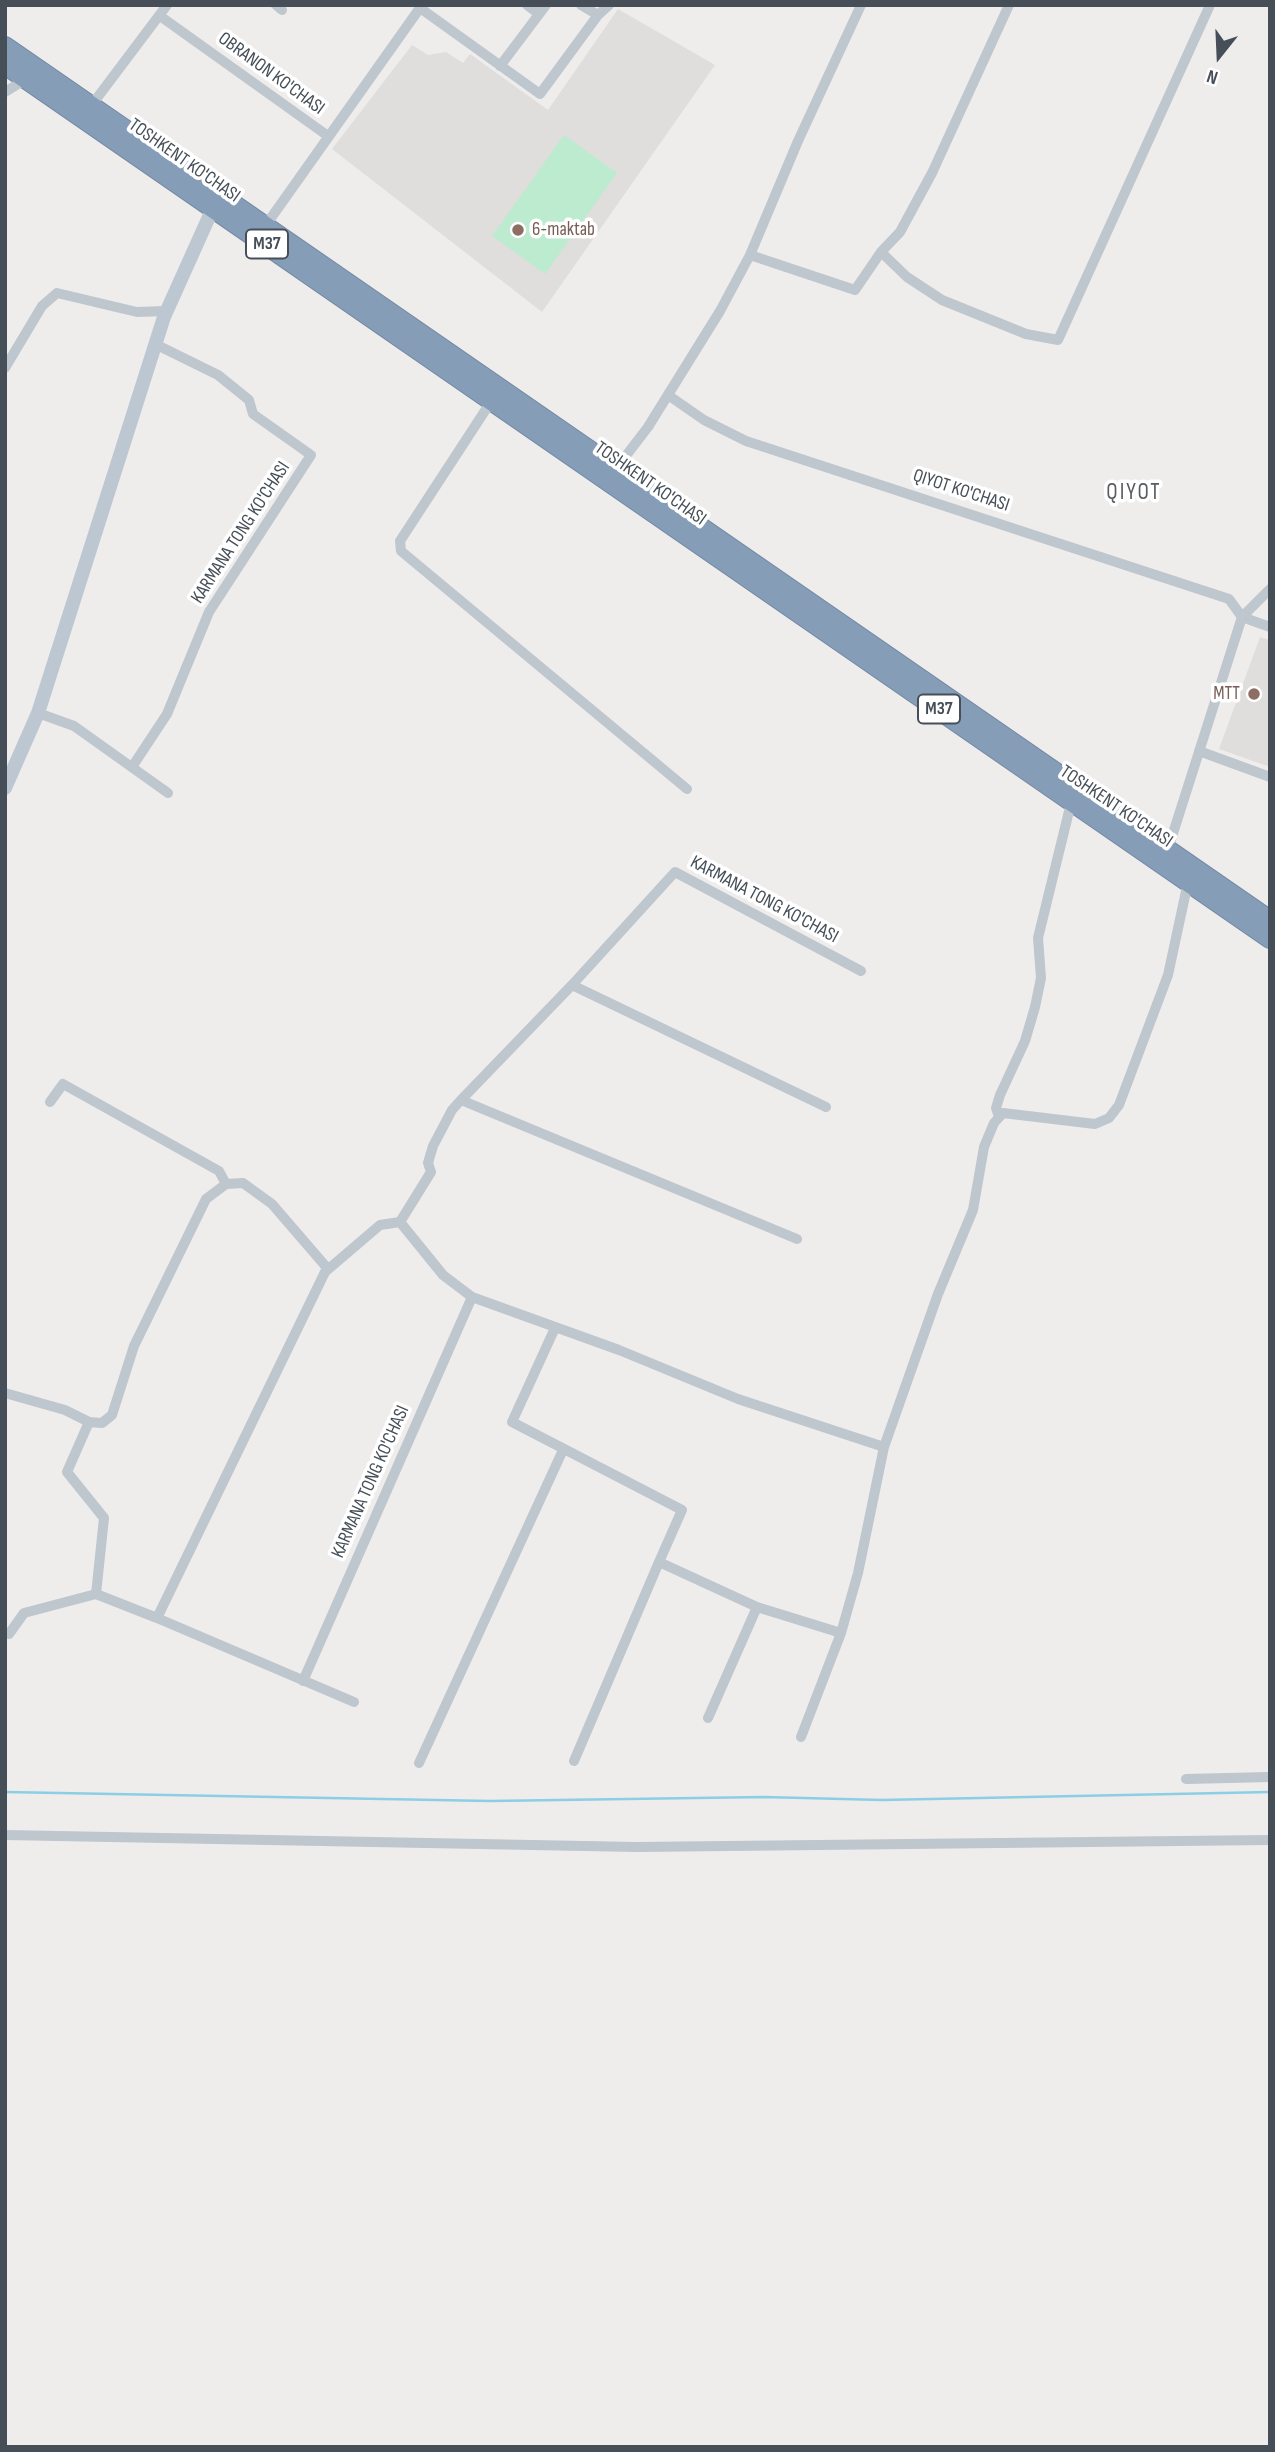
<!DOCTYPE html>
<style>
body{margin:0}
#map{position:relative;width:1275px;height:2452px;overflow:hidden;background:#efecec;font-family:"Sofia Sans Condensed",sans-serif}
canvas{display:block}
.frame{position:absolute;inset:0;border:7px solid #464f58;pointer-events:none}
.north{position:absolute;left:1184px;top:21px;width:70px;height:70px;-webkit-text-stroke:5px #fff;paint-order:stroke;rotate:198deg;font-size:19px;font-weight:700;line-height:28px;text-align:center;color:#464f58}
.north::after{content:'';display:block;margin:auto;width:24px;height:32px;background:#464f58;clip-path:polygon(50% 0,100% 100%,50% 72%,0 100%)}
</style>
<div id="map">
<canvas width="1275" height="2452"></canvas>
<div class="frame"></div>
<div class="north">N</div>
</div>
<script>
const context = document.querySelector('canvas').getContext('2d');
context.lineJoin = 'round';
function fill(path, color) { context.fillStyle = color; context.fill(path, 'evenodd'); }
const toPath = rows => new Path2D(rows.map(r => 'M' + r).join(''));
function strokePath(path, color, width, dash) { context.strokeStyle = color; context.lineWidth = width; context.lineCap = dash ? 'butt' : 'round'; context.setLineDash(dash || []); context.stroke(path); }
function label(font, color, halo, rows, align = 'center') {
  context.font = font + ' "Sofia Sans Condensed",sans-serif'; context.lineWidth = 7; context.setLineDash([]); context.textBaseline = 'middle'; context.strokeStyle = halo; context.fillStyle = color; for (const [text, x, y, turn = 0] of rows) {
    context.save(); context.translate(x, y); context.rotate((+turn || 0) * Math.PI / 180); context.textAlign = isNaN(turn) ? turn : align; if (halo) context.strokeText(text, 0, 0); context.fillText(text, 0, 0); context.restore();
  }
}
fill(toPath([
 [618,9,715,65,542,312,332,149,412,45,428,55,446,52,463,63,470,54,548,110],
 [1260,637,1270,640,1270,767,1219,749]
]), '#e0dddd');
fill(toPath([
 [564,135,617,173,545,274,492,236]
]), '#bcebd0');
strokePath(toPath([
 [5,1792,490,1801,764,1797,882,1800,1270,1792]
]), '#8bcfe5', 2.5);
const highway = toPath([
 [5,46,1270,920],
 [5,65,1270,939]
]);
strokePath(highway, '#7288a4', 20);
strokePath(toPath([
 [276,5,282,10],
 [527,5,539,14],
 [581,5,598,15,609,5],
 [420,8,540,94,598,15],
 [160,16,328,136],
 [500,66,546,5],
 [5,92,26,79],
 [91,106,167,5],
 [266,225,422,5],
 [881,252,900,232,932,173,1009,5],
 [750,255,855,290,881,252,907,277,942,300,1026,334,1058,340,1210,5],
 [5,368,42,306,57,293,137,312,166,311],
 [668,395,704,420,746,441,1229,599,1242,617,1168,849],
 [492,400,400,541,401,551,687,789],
 [615,470,648,427,720,311,750,255,798,141,861,5],
 [1270,589,1242,617,1270,627],
 [38,713,74,726,168,793],
 [1199,751,1270,777],
 [132,767,167,714,209,612,311,455,253,414,249,400,218,375,155,344],
 [572,985,826,1107],
 [461,1100,572,985,675,872,861,971],
 [50,1102,63,1084,219,1171,226,1184],
 [999,1117,996,1108,1000,1095,1025,1041,1035,1007,1041,978,1038,938,1071,803],
 [400,1222,443,1275,472,1297,619,1350,738,1399,884,1447,938,1294,973,1210,984,1147,994,1123,1003,1113,1095,1124,1109,1118,1119,1105,1168,975,1188,882],
 [400,1222,431,1172,428,1163,433,1146,452,1110,461,1100,797,1239],
 [555,1328,512,1422,682,1510,659,1562,757,1607,841,1633],
 [5,1393,65,1410,89,1422,67,1472,104,1518,96,1594,157,1618,325,1272,380,1225,400,1222],
 [89,1422,102,1423,112,1415,134,1346,206,1199,226,1184,243,1183,272,1204,328,1269],
 [157,1618,354,1702],
 [5,1633,9,1634,24,1613,96,1594],
 [303,1681,472,1297],
 [708,1718,757,1607],
 [801,1737,841,1633,858,1573,884,1447],
 [574,1761,659,1562],
 [419,1763,563,1450],
 [1186,1779,1270,1777],
 [5,1835,637,1847,1270,1840]
]), '#bec6ce', 10);
strokePath(toPath([
 [5,788,38,713,164,317,213,208]
]), '#bdc7d2', 14);
strokePath(highway, '#869db8', 18);
for (const [x, y, r, color] of [
 [518,230,7,"#8d6e63"],
 [1254,694,7,"#8d6e63"]
]) { const dot = new Path2D(); dot.arc(x, y, r, 0, 2 * Math.PI); context.fillStyle = color; context.fill(dot); strokePath(dot, '#fff', 2.5); }
for (const [x, y, w] of [
 [267,244,42],
 [939,709,42]
]) { const box = new Path2D(); box.roundRect(x - w / 2, y - 14.5, w, 29, 5); context.fillStyle = '#fff'; context.fill(box); strokePath(box, '#464f58', 2); }
label('bold 18px', '#464f58', null, [
 ["M37",267,244],
 ["M37",939,709]
]);
label('19px', '#464f58', '#fff', [
 ["OBRANON KO'CHASI",271,74,36],
 ["TOSHKENT KO'CHASI",184,161,35],
 ["TOSHKENT KO'CHASI",650,484,35],
 ["QIYOT KO'CHASI",961,491,18],
 ["KARMANA TONG KO'CHASI",241,533,-57],
 ["TOSHKENT KO'CHASI",1116,807,34],
 ["KARMANA TONG KO'CHASI",764,900,28],
 ["KARMANA TONG KO'CHASI",371,1482,-66]
]);
label('19px', '#785e54', '#fff', [
 ["6-maktab",532,230],
 ["MTT",1240,694,"right"]
], 'left');
context.letterSpacing = '2px';
label('23px', '#595c60', '#fff', [
 ["QIYOT",1134,493]
]);
context.letterSpacing = '0px';
</script>
